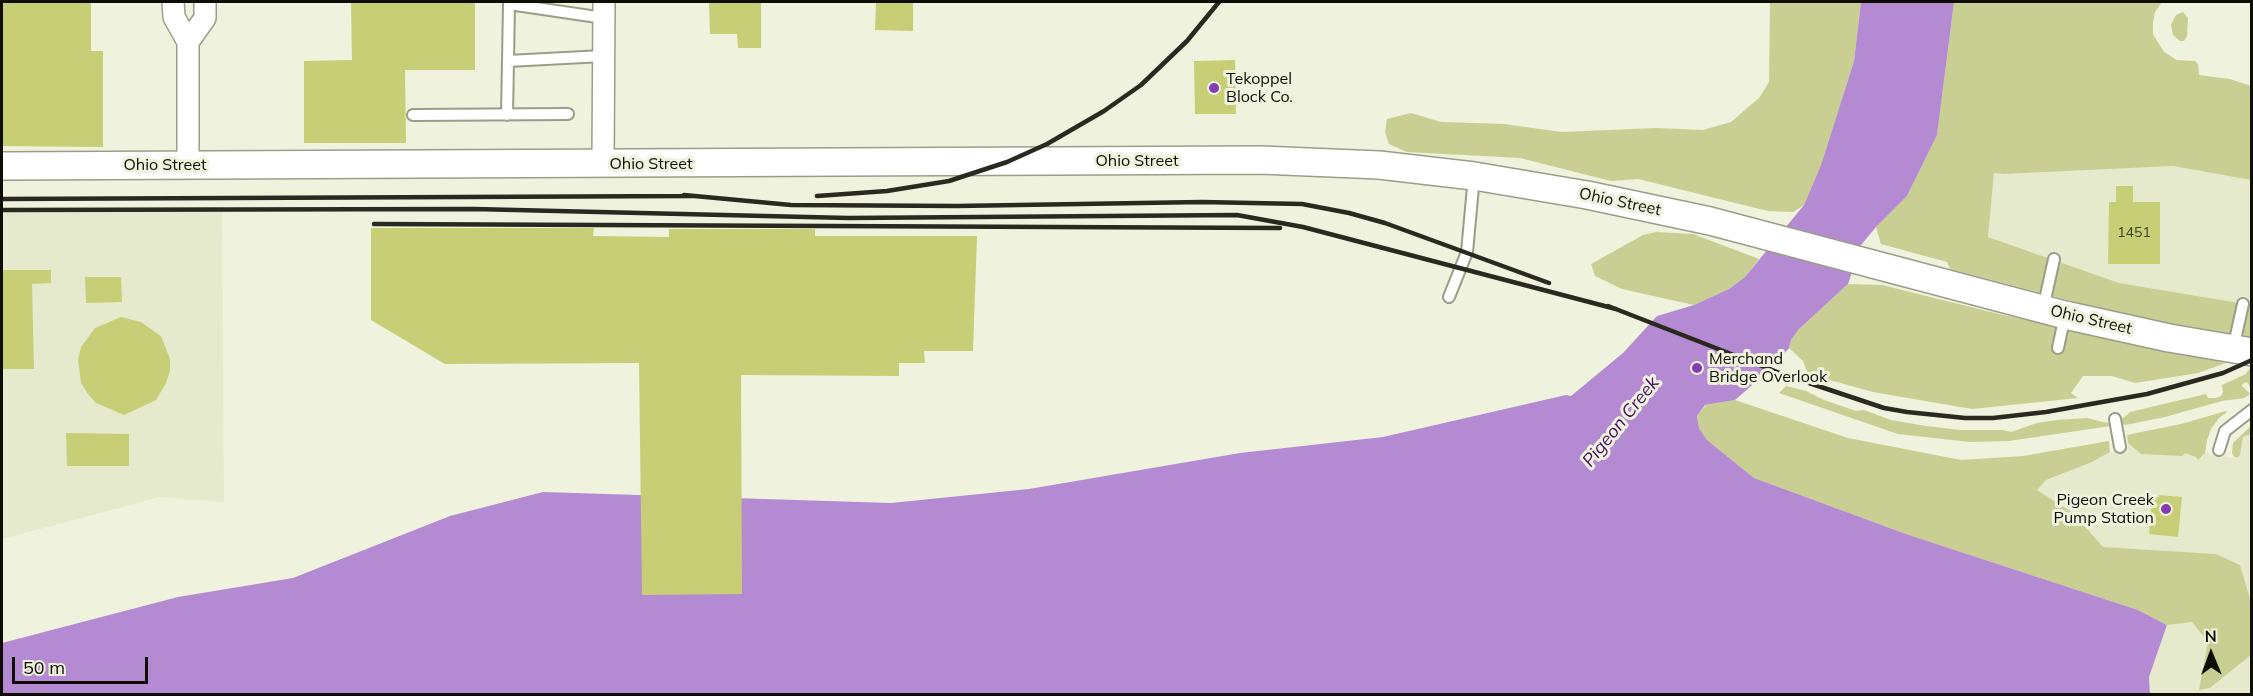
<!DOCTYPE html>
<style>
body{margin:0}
#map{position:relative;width:2253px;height:696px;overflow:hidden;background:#eff2dc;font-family:Mulish,sans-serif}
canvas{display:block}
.frame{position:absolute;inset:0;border:3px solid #0e0e07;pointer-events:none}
.north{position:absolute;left:2181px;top:624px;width:60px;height:60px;-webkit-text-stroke:4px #eff2dc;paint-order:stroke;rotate:359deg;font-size:16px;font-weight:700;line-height:24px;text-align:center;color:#0e0e07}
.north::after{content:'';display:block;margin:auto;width:21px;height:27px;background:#0e0e07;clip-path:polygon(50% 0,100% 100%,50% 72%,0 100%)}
.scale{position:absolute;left:12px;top:657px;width:136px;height:27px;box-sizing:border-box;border:3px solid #0e0e07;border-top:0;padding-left:8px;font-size:18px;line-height:21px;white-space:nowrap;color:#0e0e07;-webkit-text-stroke:4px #eff2dc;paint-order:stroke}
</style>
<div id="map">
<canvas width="2253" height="696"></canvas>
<div class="frame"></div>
<div class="north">N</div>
<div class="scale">50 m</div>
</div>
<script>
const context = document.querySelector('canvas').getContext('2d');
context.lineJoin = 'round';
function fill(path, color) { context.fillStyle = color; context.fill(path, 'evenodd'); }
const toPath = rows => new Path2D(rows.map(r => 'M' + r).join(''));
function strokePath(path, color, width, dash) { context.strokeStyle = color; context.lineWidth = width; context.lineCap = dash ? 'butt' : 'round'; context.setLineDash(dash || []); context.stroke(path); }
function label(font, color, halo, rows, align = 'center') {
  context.font = font + ' Mulish,sans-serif'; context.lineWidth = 6; context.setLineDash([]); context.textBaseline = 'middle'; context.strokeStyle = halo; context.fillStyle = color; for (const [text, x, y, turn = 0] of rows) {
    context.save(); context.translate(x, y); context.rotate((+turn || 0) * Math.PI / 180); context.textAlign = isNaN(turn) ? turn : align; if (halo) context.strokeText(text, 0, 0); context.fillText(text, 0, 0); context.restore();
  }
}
fill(toPath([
 [2173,166,2251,180,2251,305,2119,283,1988,237,1994,173,2004,174],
 [222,207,224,502,160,497,2,539,2,208],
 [2251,434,2251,602,2240,565,2216,554,2103,547,2073,513,2037,490,2046,480,2092,462,2128,443,2141,454,2184,453,2202,458,2205,453,2238,459,2243,437],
 [2192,622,2208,642,2199,690,2211,688,2251,655,2251,694,2150,694,2149,677,2167,625]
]), '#e6eacc');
fill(toPath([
 [1770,2,1861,2,1854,61,1821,165,1804,205,1793,212,1768,211,1638,179,1611,181,1520,158,1407,152,1389,144,1385,132,1387,119,1411,113,1441,122,1504,124,1562,132,1656,128,1703,130,1731,122,1760,97,1769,82],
 [1954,2,2162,2,2155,12,2153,22,2153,34,2164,52,2177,60,2195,61,2198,64,2199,75,2230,79,2251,86,2251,180,2173,166,2004,174,1994,173,1988,237,2119,283,2251,305,2251,337,2186,328,2110,311,1950,269,1947,262,1881,244,1876,227,1907,196,1937,135],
 [2183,12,2188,18,2187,36,2184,41,2180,41,2173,35,2171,25,2176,15],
 [1656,232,1693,234,1759,259,1745,277,1729,289,1694,305,1622,289,1595,276,1591,264,1643,235],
 [1848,284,1882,285,1999,314,2226,363,2198,373,2135,383,2112,376,2083,376,2071,393,2078,398,1972,409,1873,392,1808,374,1803,361,1789,348,1791,340,1799,329],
 [2250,368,2251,389,2247,382,2242,384,2242,386,2250,394,2244,398,2222,401,2165,417,2125,425,2124,424,2009,441,1970,442,1898,434,1779,393,1786,386,1806,391,1824,400,1856,411,1864,410,1891,420,1926,426,1960,430,2003,430,2011,432,2037,423,2057,420,2087,418,2107,423,2122,419,2130,412,2206,394,2208,398,2216,398,2221,396,2223,392,2222,385,2246,374],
 [1735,400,1848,438,1961,460,2023,456,2109,441,2110,452,2092,462,2046,480,2037,490,2073,513,2103,547,2216,554,2240,565,2251,602,2251,655,2210,688,2199,690,2208,642,2192,622,2167,625,2138,610,1906,534,1754,478,1707,440,1699,428,1697,416,1706,405],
 [2226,411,2227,412,2219,418,2211,429,2207,440,2205,453,2198,460,2196,457,2185,453,2182,456,2141,454,2128,443,2127,435,2181,424],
 [2251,426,2251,434,2243,437,2240,454,2238,458,2234,457,2232,453,2233,443]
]), '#c9ce93');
fill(toPath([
 [1861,2,1954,2,1937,135,1907,196,1876,227,1861,245,1848,284,1799,329,1791,340,1789,348,1775,365,1735,400,1705,405,1697,416,1699,428,1707,440,1754,478,1906,534,2138,610,2167,625,2149,677,2150,694,2,694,2,643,178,597,293,578,450,516,543,492,891,503,1029,489,1240,453,1383,437,1566,395,1571,396,1623,353,1657,316,1694,305,1729,289,1745,277,1804,205,1821,165,1854,61]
]), '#b48ad2');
fill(toPath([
 [2,2,91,2,91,51,103,51,103,147,2,146],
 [351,2,475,2,475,70,405,70,406,143,304,143,304,61,352,60],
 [709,2,761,2,761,48,738,48,737,34,710,34],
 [876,2,913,2,913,31,875,30],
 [1235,60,1236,114,1195,114,1194,61],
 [2116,186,2133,186,2133,202,2160,202,2160,264,2108,264,2109,202,2116,202],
 [371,228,594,228,593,236,669,237,669,229,815,229,815,236,977,236,973,351,924,351,925,363,899,363,899,376,741,375,742,594,642,595,639,363,445,364,371,320],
 [2,270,51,270,51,283,32,284,34,369,2,369],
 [85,277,121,277,122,302,86,303],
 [121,317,141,322,161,336,170,359,170,371,166,383,156,400,124,415,96,403,88,394,81,383,78,360,81,347,95,328],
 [66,433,129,434,129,466,67,466],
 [2159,495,2182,497,2178,537,2149,534,2152,497,2159,497]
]), '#c7ce76');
const service = toPath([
 [603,56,508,61,509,4,604,18],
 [413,115,568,114],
 [507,115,508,61],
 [1449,297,1467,252,1474,176],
 [2043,309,2054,259],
 [2058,348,2065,315],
 [2233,349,2243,304],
 [2115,419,2120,447],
 [2219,450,2225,431,2252,410]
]);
const minor = toPath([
 [173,2,174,17,188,42],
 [188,42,205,18,205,2],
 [603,164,604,2],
 [188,165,188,42]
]);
const tertiary = toPath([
 [2,166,1261,160,1379,165,1474,176,1587,195,1710,221,2065,315,2169,338,2252,352]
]);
strokePath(service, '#9b9d89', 14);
strokePath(minor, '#9b9d89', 24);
strokePath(tertiary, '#9b9d89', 30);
strokePath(service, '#fff', 10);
strokePath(minor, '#fff', 21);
strokePath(tertiary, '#fff', 27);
strokePath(toPath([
 [684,195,791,205,957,206,1202,202,1302,204,1349,213,1385,223,1549,283],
 [817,196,887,191,949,181,1007,162,1047,144,1104,111,1141,85,1187,41,1219,2],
 [2,199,691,196],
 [2,210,474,209,848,218,1237,215,1303,227,1616,309],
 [374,224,1280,228],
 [1608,306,1785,375,1884,408,1907,412,1965,418,1993,418,2046,412,2147,394,2223,373,2252,360]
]), '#292920', 4.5);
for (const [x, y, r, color] of [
 [1214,88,6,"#843cae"],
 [1697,368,6,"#843cae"],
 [2166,509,6,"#843cae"]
]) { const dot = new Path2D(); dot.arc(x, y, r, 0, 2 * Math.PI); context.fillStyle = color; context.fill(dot); strokePath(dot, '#eff2dc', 2); }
label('14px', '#3c3e23', null, [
 ["1451",2134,233]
]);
label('16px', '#0e0e07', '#eff2dc', [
 ["Tekoppel",1226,79],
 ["Block Co.",1226,97],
 ["Merchand",1709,359],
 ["Bridge Overlook",1709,377],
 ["Pigeon Creek",2154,500,"right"],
 ["Pump Station",2154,518,"right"]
], 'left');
label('16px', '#0e0e07', '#eff2dc', [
 ["Ohio Street",1137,161],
 ["Ohio Street",651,164],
 ["Ohio Street",165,165],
 ["Ohio Street",1620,202,12],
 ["Ohio Street",2091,320,13]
]);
label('italic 18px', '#450a63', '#eff2dc', [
 ["Pigeon Creek",1621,422,-51]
]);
</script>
